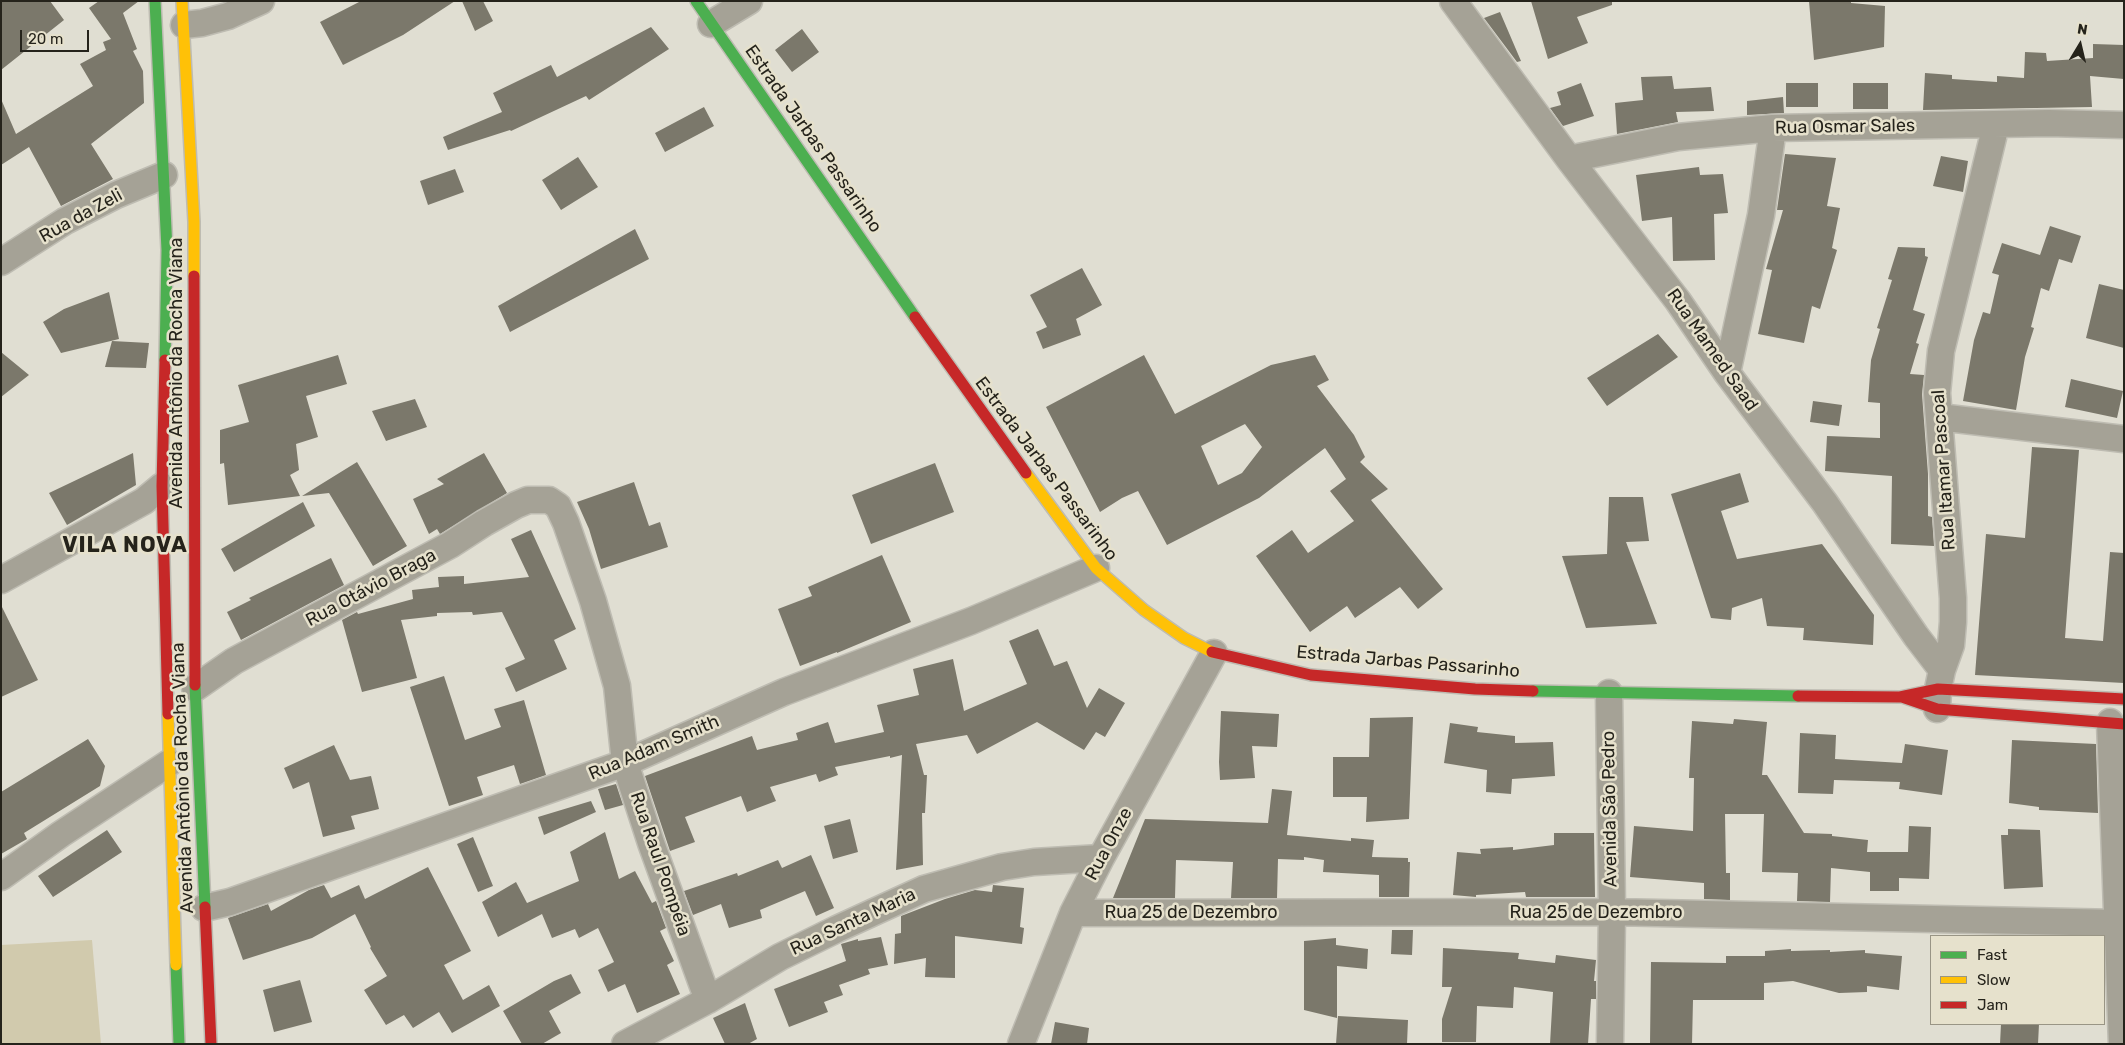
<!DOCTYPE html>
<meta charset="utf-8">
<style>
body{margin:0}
#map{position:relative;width:2125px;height:1045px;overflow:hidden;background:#e0ded2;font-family:Rubik,sans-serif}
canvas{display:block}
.frame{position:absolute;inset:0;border:2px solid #25231b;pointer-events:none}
.legend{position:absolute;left:1930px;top:935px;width:175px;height:90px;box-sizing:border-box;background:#e6e1cc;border:1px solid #999585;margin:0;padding:6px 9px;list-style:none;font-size:15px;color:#25231b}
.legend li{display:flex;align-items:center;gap:10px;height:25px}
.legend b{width:25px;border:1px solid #999585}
.north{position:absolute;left:2055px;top:20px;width:50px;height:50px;-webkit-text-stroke:4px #e6e1cc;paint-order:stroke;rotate:9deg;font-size:14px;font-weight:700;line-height:20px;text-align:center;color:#25231b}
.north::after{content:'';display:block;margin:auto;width:18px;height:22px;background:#25231b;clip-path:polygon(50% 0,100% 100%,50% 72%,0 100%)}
.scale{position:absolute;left:20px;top:30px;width:69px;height:22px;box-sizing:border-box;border:2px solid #25231b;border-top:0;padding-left:6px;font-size:15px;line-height:18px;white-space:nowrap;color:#25231b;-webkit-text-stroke:4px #e6e1cc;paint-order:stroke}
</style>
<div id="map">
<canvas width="2125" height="1045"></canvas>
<div class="frame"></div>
<ul class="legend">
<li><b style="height:6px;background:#4caf50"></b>Fast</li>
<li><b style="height:6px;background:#ffc107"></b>Slow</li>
<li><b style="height:6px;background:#c62828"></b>Jam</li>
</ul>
<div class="north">N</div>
<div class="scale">20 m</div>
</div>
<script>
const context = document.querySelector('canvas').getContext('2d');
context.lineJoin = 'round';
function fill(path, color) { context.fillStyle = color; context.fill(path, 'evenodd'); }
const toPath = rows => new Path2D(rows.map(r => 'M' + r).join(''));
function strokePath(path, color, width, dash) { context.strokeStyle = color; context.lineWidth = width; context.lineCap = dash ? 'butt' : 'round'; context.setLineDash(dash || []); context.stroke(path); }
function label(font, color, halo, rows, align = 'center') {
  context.font = font + ' Rubik,sans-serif'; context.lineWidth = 5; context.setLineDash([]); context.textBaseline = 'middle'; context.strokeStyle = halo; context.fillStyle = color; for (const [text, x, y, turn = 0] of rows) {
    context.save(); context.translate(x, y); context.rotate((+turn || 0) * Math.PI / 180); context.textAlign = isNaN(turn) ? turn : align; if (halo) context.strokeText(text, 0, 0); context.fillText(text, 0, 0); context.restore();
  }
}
fill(toPath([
 [92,940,101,1044,1,1044,1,945]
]), '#d1caad');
fill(toPath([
 [1,1,50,1,64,20,1,70],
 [99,1,139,1,123,13,137,49,133,51,143,71,144,103,91,144,113,179,61,206,29,147,1,165,1,99,16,134,93,86,80,64,106,50,103,42,111,39,89,8],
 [361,1,455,1,403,35,343,65,320,22],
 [462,1,483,1,493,21,475,31],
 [1531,1,1612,1,1612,5,1577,17,1588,43,1548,59],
 [1809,1,1851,1,1851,3,1885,6,1884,47,1814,60],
 [1500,12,1521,61,1517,62,1484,18],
 [651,27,669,49,589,100,586,96,511,131,510,130,448,150,443,137,502,112,493,93,551,65,557,77],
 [802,29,819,52,792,72,775,50],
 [2093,44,2124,45,2124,79,2090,76,2092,107,1923,110,1925,73,1952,75,1952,79,1997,82,1997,76,2024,78,2025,52,2046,53,2047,61,2093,58],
 [1672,76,1674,89,1711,87,1714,111,1676,112,1678,122,1617,134,1615,103,1643,100,1641,77],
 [1581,83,1594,116,1563,126,1550,108,1561,105,1557,92],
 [1786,83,1818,83,1818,107,1786,107],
 [1853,83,1888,83,1888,109,1853,109],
 [1783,97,1784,113,1747,115,1747,101],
 [704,107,714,126,665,152,655,133],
 [1785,154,1836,158,1827,206,1840,208,1832,248,1837,250,1820,309,1812,306,1804,343,1758,334,1772,270,1766,269,1783,210,1777,210],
 [1941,156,1968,161,1963,192,1933,186],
 [578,157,598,187,561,210,542,180],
 [1699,167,1700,175,1723,174,1728,213,1714,214,1715,260,1673,261,1672,217,1642,221,1636,175],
 [455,169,464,192,428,205,420,181],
 [2050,226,2081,236,2072,263,2059,259,2049,291,2041,288,2031,327,2034,328,2025,357,2016,410,1963,401,1974,340,1983,312,1990,314,1999,275,1992,273,2002,243,2040,255],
 [635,229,649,259,510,332,498,306],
 [1898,247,1925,248,1925,256,1928,257,1913,310,1925,314,1916,343,1919,344,1910,374,1924,375,1922,394,1928,474,1928,516,1932,517,1934,546,1891,544,1892,476,1825,471,1827,436,1880,438,1880,403,1868,402,1871,360,1880,329,1877,328,1892,280,1888,279],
 [1082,268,1102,305,1076,319,1081,335,1043,349,1036,332,1047,327,1030,295],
 [2099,284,2124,290,2124,348,2086,338],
 [109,292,119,339,61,353,43,322,64,309],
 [1658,334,1678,357,1607,406,1587,378],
 [112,341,149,343,146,368,105,367],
 [1,352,29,375,1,397],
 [338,355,347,384,306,396,318,437,296,444,299,470,290,475,300,496,228,505,224,463,220,464,220,430,249,422,238,385],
 [1144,355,1175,414,1271,365,1315,355,1329,380,1317,386,1354,435,1365,457,1360,462,1388,489,1371,500,1443,589,1418,609,1400,587,1355,618,1347,606,1310,632,1256,556,1292,530,1308,553,1354,521,1330,491,1346,479,1325,448,1259,498,1167,545,1138,491,1122,498,1100,512,1046,407],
 [1245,424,1262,447,1242,473,1218,485,1201,446],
 [2071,379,2123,391,2117,418,2065,407],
 [415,399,427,427,386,441,372,411],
 [1813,401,1842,405,1839,426,1810,422],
 [2032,447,2079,450,2065,638,2103,641,2110,552,2124,553,2124,683,1975,675,1986,534,2025,538],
 [133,453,136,485,67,525,49,493],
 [484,453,507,493,440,534,437,529,429,534,413,499,444,484,437,479],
 [357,462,407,546,373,566,329,493,302,496],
 [935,463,954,512,871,544,852,495],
 [1740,473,1749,502,1721,511,1737,559,1822,544,1874,615,1873,645,1803,640,1804,628,1767,626,1762,598,1732,608,1731,620,1711,618,1671,494],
 [634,482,649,526,660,522,668,547,601,569,589,529,577,502],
 [1609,497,1643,497,1649,541,1626,542,1657,624,1586,628,1562,556,1607,554],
 [303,502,315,526,234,572,221,549],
 [531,530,576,629,554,640,567,669,516,692,505,668,525,659,502,612,473,615,472,612,437,613,437,616,401,620,417,678,362,692,342,620,357,612,358,614,413,599,412,590,439,587,438,577,464,576,464,584,529,577,511,539],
 [882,555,911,622,837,653,837,652,800,666,778,609,812,596,808,587],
 [331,558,344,585,241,640,227,612,251,600,249,598],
 [1,605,38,680,1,697],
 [1038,629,1054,666,1067,661,1087,708,1099,688,1125,703,1105,737,1096,732,1084,750,1037,722,977,754,967,735,916,744,924,775,927,775,925,813,922,813,923,865,896,870,902,755,890,758,890,756,835,767,838,775,819,782,816,774,770,787,776,801,747,812,741,796,685,817,695,842,670,851,645,776,752,736,757,750,798,740,796,733,828,722,835,743,884,732,877,705,919,695,913,669,953,659,964,711,1027,684,1009,641],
 [444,676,465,740,501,727,494,709,524,700,546,775,520,784,514,765,477,777,483,795,449,806,410,687],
 [1221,711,1279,714,1277,747,1252,746,1255,778,1220,780,1219,762],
 [1413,717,1409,819,1366,822,1367,797,1333,797,1333,757,1369,757,1370,718],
 [1734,719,1767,722,1762,775,1767,775,1804,833,1832,834,1832,836,1868,840,1867,852,1908,852,1909,826,1931,827,1929,879,1899,878,1899,891,1870,891,1870,872,1831,868,1830,902,1797,901,1798,873,1762,872,1764,814,1725,814,1726,873,1730,873,1730,900,1704,899,1704,883,1630,877,1634,826,1693,831,1694,778,1689,778,1692,721,1733,724],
 [1450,723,1478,727,1477,732,1515,736,1515,743,1553,742,1555,776,1512,779,1511,794,1486,792,1487,770,1444,763],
 [1800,733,1836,735,1835,759,1902,763,1905,744,1948,750,1942,795,1899,789,1900,782,1834,780,1833,794,1798,793],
 [88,739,105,766,100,786,24,833,27,839,1,854,1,792],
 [2012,740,2096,744,2098,813,2039,810,2039,807,2009,803],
 [334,745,350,780,371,776,379,809,351,816,355,829,323,837,309,782,293,789,284,768],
 [616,784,623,805,605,810,598,789],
 [1272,789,1292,791,1287,835,1351,841,1351,838,1374,840,1372,857,1408,858,1408,862,1410,862,1409,897,1379,897,1379,875,1323,872,1324,860,1304,857,1304,860,1278,859,1277,898,1231,898,1233,862,1176,860,1175,898,1113,898,1145,819,1268,823],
 [591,801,596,812,544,835,538,817],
 [850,819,858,852,833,859,824,826],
 [2008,829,2040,830,2043,887,2004,889,2001,835,2008,835],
 [107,830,122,852,53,897,38,876],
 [605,832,619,879,635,871,652,903,656,901,666,928,660,931,674,961,667,965,680,994,637,1013,625,984,608,992,598,970,614,962,598,928,579,938,575,929,552,938,542,914,498,937,482,902,516,882,527,903,579,881,570,852],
 [1554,833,1594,833,1595,897,1526,897,1525,892,1476,895,1476,897,1453,895,1457,852,1481,854,1480,849,1513,847,1513,850,1554,845],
 [473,837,493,886,478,892,457,844],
 [811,855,834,908,816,916,805,891,760,910,762,918,729,928,721,904,693,915,684,891,737,873,738,876,778,860,782,868],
 [428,867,471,951,444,965,463,1000,489,985,500,1006,452,1033,439,1012,413,1028,404,1015,386,1025,364,990,387,976,370,948,371,947,355,914,312,938,243,960,228,918,268,904,271,911,309,890,324,885,331,898,359,885,365,899],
 [993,885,1024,888,1020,927,1024,928,1022,944,955,936,955,978,925,977,926,958,894,964,895,934,901,933,901,916,945,899,975,890,992,892],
 [1392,930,1413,930,1412,955,1391,954],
 [881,937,888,965,868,969,870,974,839,985,843,995,824,1002,828,1012,789,1027,774,989,846,961,841,944,858,939,858,941],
 [1336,938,1336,945,1368,949,1367,969,1337,966,1337,1018,1304,1010,1304,941],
 [1443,948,1519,953,1518,959,1555,963,1556,955,1596,960,1594,981,1596,981,1596,999,1591,999,1588,1044,1550,1044,1553,992,1514,987,1513,1008,1477,1006,1476,1042,1442,1042,1442,1019,1452,987,1442,987],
 [1791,949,1791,951,1830,950,1830,952,1865,950,1865,953,1902,956,1899,990,1867,986,1867,992,1839,993,1793,981,1764,983,1764,1000,1693,1000,1692,1044,1650,1044,1651,962,1726,963,1726,956,1765,956,1765,951],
 [571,974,581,993,549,1011,561,1033,542,1044,522,1044,503,1011,554,981],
 [300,980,312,1022,274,1032,263,990],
 [745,1003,757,1039,748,1044,725,1044,713,1018],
 [1338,1016,1408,1020,1407,1044,1336,1044],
 [1055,1022,1089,1028,1087,1044,1051,1044],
 [2001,1024,2039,1024,2038,1044,2000,1044]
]), '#7b786b');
const street = toPath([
 [1453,1,1569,159,1678,301,1727,373,1825,503,1916,636,1942,670,1938,689,1937,709],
 [711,24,749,1],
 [184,25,202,23,228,16,261,1],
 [1569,159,1678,137,1773,128,2049,123,2124,125],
 [1,262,65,221,116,195,164,175],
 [1727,373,1761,215,1773,128],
 [1939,417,2124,439],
 [1,580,144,501,162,486],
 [1942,670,1951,645,1953,622,1953,598,1937,393,1941,351,1996,125],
 [195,688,234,661,450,545,484,523,516,505,528,500,549,500,558,506,566,523,593,601,617,686,625,763,651,843,708,1000],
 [1609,693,1612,912,1610,1044],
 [2110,722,2122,1044],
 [1,877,61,834,169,763],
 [204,908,230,902,625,763,784,692,971,621,1096,568],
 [1073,913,1612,912,2118,923],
 [625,1044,708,1000,780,957,837,929,924,889,1002,867,1034,862,1101,858],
 [1021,1044,1073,913,1101,858,1214,653]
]);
const fast = toPath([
 [155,1,167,250,165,360],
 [696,1,915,317],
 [195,685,205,907],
 [1533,691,1798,696],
 [176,965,179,1044]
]);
const slow = toPath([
 [182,1,194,222,194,276],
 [1026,473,1096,568,1144,610,1184,638,1212,652],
 [168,714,176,965]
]);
const jam = toPath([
 [194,276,195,685],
 [915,317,1026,473],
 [165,360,162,486,168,714],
 [1212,652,1311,675,1475,689,1533,691],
 [1798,696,1900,697,1938,689,2124,699],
 [1902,697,1937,709,2124,724],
 [205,907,211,1044]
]);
strokePath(street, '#bebcb2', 29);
strokePath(fast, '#bebcb2', 14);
strokePath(slow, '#bebcb2', 14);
strokePath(jam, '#bebcb2', 14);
strokePath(street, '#a5a296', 26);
strokePath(fast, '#4caf50', 11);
strokePath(slow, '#ffc107', 11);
strokePath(jam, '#c62828', 11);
label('18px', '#25231b', '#e6e1cc', [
 ["Rua Osmar Sales",1845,127,-1],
 ["Estrada Jarbas Passarinho",813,139,55],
 ["Rua da Zeli",81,216,-29],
 ["Rua Mamed Saad",1712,350,55],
 ["Avenida Antônio da Rocha Viana",177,373,-90],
 ["Estrada Jarbas Passarinho",1046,469,53],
 ["Rua Itamar Pascoal",1944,470,-94],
 ["Rua Otávio Braga",371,588,-28],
 ["Estrada Jarbas Passarinho",1408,662,5],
 ["Rua Adam Smith",654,748,-23],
 ["Avenida Antônio da Rocha Viana",183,778,-92],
 ["Avenida São Pedro",1610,809,-91],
 ["Rua Onze",1109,844,-62],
 ["Rua Raul Pompéia",660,864,71],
 ["Rua 25 de Dezembro",1191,913],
 ["Rua 25 de Dezembro",1596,913],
 ["Rua Santa Maria",853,922,-25]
]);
context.letterSpacing = '1px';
label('bold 22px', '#25231b', '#e6e1cc', [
 ["VILA NOVA",125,546]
]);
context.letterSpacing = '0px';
</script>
